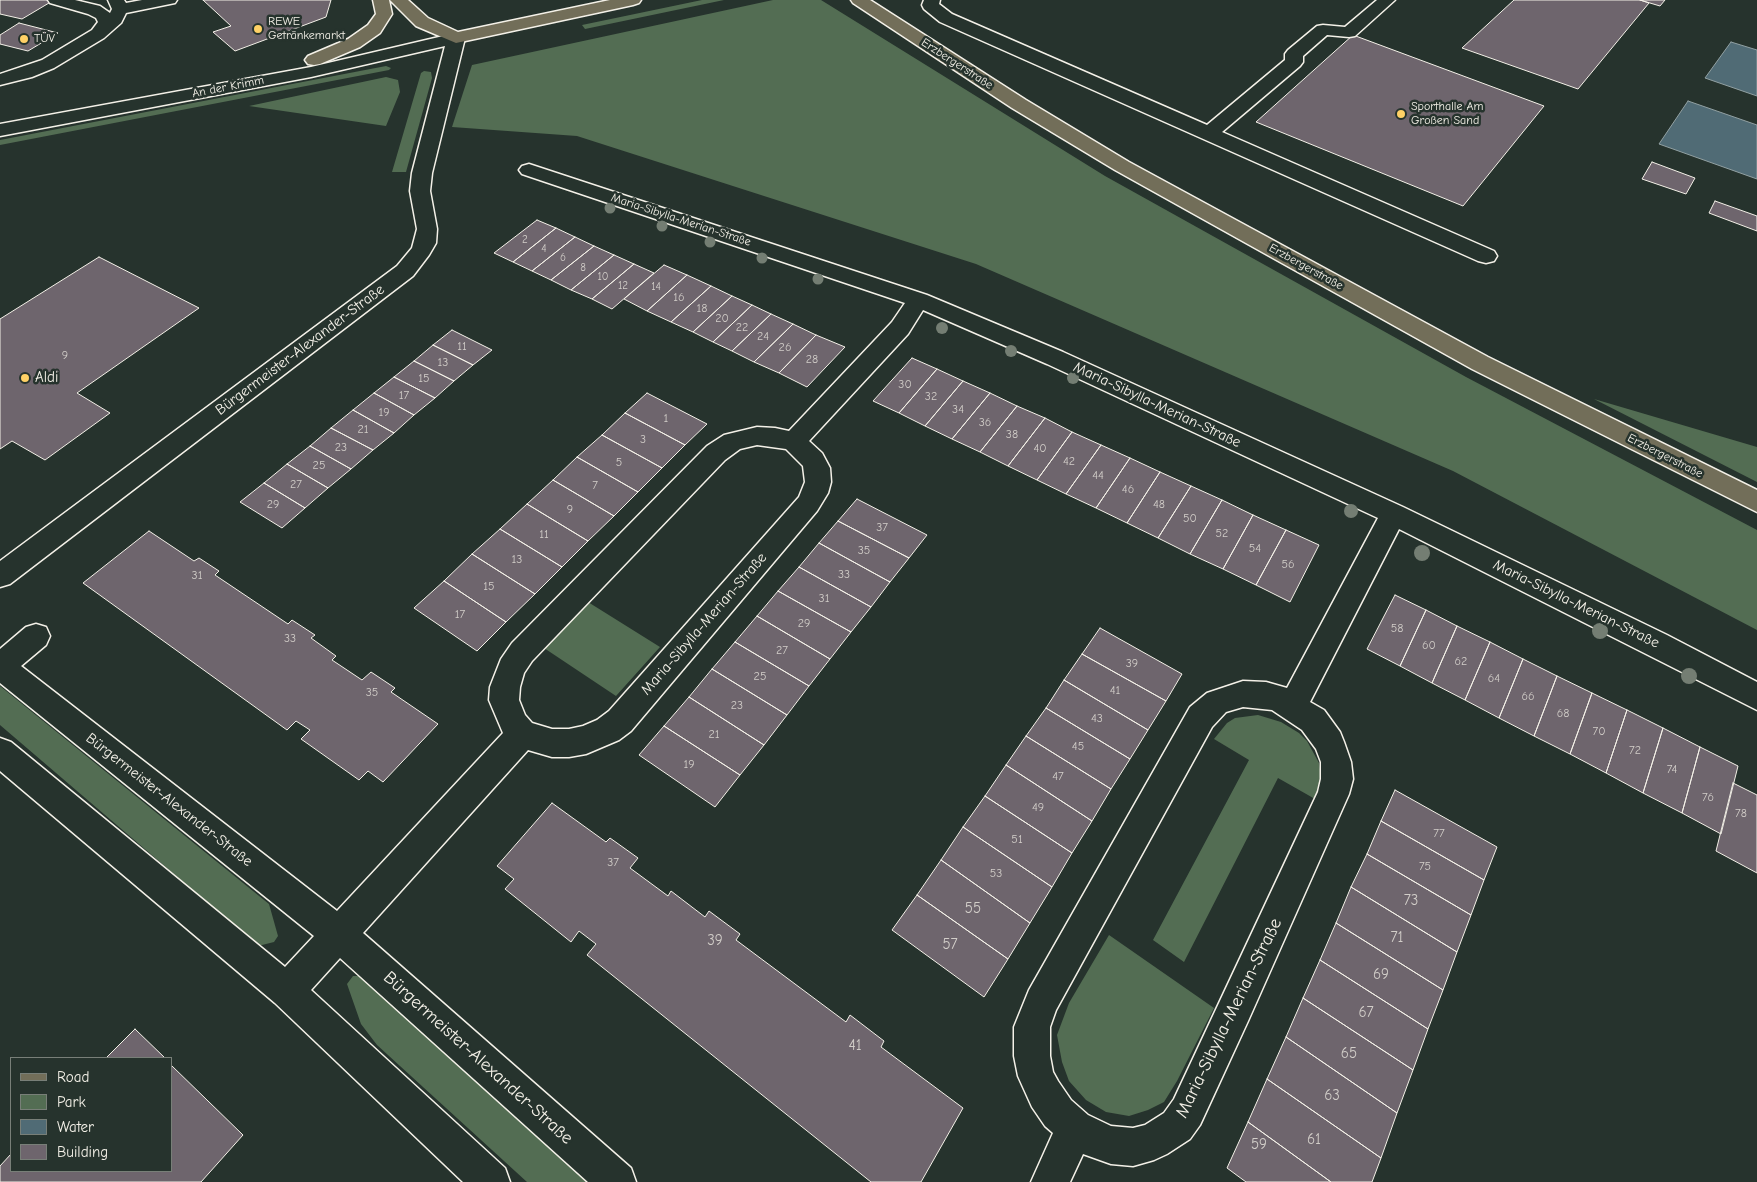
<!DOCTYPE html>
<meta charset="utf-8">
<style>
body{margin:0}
#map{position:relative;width:1757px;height:1182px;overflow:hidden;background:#26332d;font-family:"Comic Neue",sans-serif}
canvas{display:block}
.legend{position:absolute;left:10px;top:1057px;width:162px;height:115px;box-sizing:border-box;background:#26332d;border:1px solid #787f78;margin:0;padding:6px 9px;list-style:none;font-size:15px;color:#f4f1e8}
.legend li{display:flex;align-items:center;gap:10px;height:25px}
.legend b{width:25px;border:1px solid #787f78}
</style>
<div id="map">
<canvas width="1757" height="1182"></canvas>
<ul class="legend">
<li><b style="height:6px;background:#726e59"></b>Road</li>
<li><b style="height:14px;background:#536d53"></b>Park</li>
<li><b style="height:14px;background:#506b75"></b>Water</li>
<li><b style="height:14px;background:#6e656d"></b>Building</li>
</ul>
</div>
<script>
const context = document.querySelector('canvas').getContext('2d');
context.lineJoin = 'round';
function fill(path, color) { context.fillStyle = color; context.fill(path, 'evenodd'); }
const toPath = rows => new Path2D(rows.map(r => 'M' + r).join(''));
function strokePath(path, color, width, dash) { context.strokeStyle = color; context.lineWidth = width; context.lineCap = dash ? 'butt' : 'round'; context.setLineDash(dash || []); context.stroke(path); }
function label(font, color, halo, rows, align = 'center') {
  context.font = font + ' "Comic Neue",sans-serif'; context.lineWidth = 5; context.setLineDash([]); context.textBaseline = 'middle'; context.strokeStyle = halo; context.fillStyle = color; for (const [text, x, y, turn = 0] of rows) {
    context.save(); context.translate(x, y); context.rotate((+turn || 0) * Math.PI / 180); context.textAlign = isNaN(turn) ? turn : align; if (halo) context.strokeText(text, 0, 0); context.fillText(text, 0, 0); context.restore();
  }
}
fill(toPath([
 [702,0,724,0,585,29,582,25],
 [773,0,821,0,1105,176,1466,377,1757,530,1757,630,1453,471,976,264,577,136,452,127,472,65],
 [386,66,391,68,389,70,0,145,0,140],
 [424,71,431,72,432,78,406,172,392,172,421,73],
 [386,77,398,80,400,92,386,126,249,106],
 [1594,399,1757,447,1757,482],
 [588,602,660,647,616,696,544,648],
 [0,686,269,904,278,936,274,942,258,946,0,725],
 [1258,715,1281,722,1299,733,1307,741,1319,763,1321,776,1320,788,1315,799,1278,778,1184,962,1153,940,1249,760,1214,739,1227,723,1235,718],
 [1109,935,1214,1008,1177,1081,1164,1102,1148,1110,1129,1116,1106,1112,1086,1100,1069,1081,1062,1062,1057,1035,1069,1003],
 [353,976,362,976,592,1182,527,1182,377,1045,361,1024,347,984]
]), '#536d53');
const water = toPath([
 [1731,42,1757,50,1757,96,1705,78,1731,42],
 [1688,101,1757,125,1757,179,1659,144,1688,101]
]);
fill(water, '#506b75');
strokePath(water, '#92a1a3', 1);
const building = toPath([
 [0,0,54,0,22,19,0,14,0,0],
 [203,0,331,0,326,17,235,51,213,32,231,26,203,0],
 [1514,0,1640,0,1649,3,1578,89,1462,48,1514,0],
 [1640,0,1665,0,1660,6,1640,0],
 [19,23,58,33,28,51,0,44,0,35,19,23],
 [1353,35,1544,106,1463,206,1256,122,1353,35],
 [1652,162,1695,178,1686,194,1642,179,1652,162],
 [1715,201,1757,216,1757,231,1709,213,1715,201],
 [537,220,556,228,513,262,494,253,537,220],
 [556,228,575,237,532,271,513,262,556,228],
 [575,237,594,246,551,280,532,271,575,237],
 [594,246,614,255,571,290,551,280,594,246],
 [614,255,634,264,592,299,571,290,614,255],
 [99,257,199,308,77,393,110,413,45,460,12,441,0,449,0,319,99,257],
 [634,264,654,273,612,309,592,299,634,264],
 [664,265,687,275,647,311,624,299,664,265],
 [687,275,711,286,671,322,647,311,687,275],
 [711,286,732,296,693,332,671,322,711,286],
 [732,296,752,305,713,342,693,332,732,296],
 [752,305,771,314,732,351,713,342,752,305],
 [771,314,793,324,754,362,732,351,771,314],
 [793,324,816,335,779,373,754,362,793,324],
 [452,330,492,350,473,365,433,345,452,330],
 [816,335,845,347,807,387,779,373,816,335],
 [433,345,473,365,454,381,414,361,433,345],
 [912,358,937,369,899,413,873,401,912,358],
 [414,361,454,381,435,398,394,377,414,361],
 [937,369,963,381,925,426,899,413,937,369],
 [394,377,435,398,414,415,374,393,394,377],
 [963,381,990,393,952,439,925,426,963,381],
 [374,393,414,415,394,433,353,410,374,393],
 [647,393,707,424,685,445,625,413,647,393],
 [990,393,1017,406,980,452,952,439,990,393],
 [1017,406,1045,418,1008,466,980,452,1017,406],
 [353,410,394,433,373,450,331,428,353,410],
 [625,413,685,445,662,468,602,435,625,413],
 [1045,418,1072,432,1037,480,1008,466,1045,418],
 [331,428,373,450,351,469,310,446,331,428],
 [1072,432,1101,445,1066,494,1037,480,1072,432],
 [602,435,662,468,638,492,577,457,602,435],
 [1101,445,1130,458,1096,508,1066,494,1101,445],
 [310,446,351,469,328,488,287,464,310,446],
 [577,457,638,492,614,516,553,480,577,457],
 [1130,458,1160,472,1127,523,1096,508,1130,458],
 [287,464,328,488,305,508,264,483,287,464],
 [1160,472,1191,486,1158,538,1127,523,1160,472],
 [553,480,614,516,588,541,527,504,553,480],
 [264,483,305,508,282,528,240,502,264,483],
 [1191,486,1222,500,1190,554,1158,538,1191,486],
 [857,499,927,535,909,558,838,521,857,499],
 [1222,500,1253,515,1223,569,1190,554,1222,500],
 [527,504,588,541,562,567,500,529,527,504],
 [1253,515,1286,530,1256,585,1223,569,1253,515],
 [838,521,909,558,890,582,819,543,838,521],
 [500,529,562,567,535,594,472,554,500,529],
 [1286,530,1319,545,1290,602,1256,585,1286,530],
 [149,531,194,561,199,558,219,571,215,575,288,624,292,620,315,635,311,638,336,656,332,660,362,680,371,672,395,688,391,692,438,724,383,782,368,771,359,780,301,739,310,730,296,721,287,730,83,583,149,531],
 [819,543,890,582,871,607,799,567,819,543],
 [472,554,535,594,506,622,444,581,472,554],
 [799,567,871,607,851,632,778,591,799,567],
 [444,581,506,622,477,651,414,608,444,581],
 [778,591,851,632,830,659,757,616,778,591],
 [1395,595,1426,610,1400,666,1367,649,1395,595],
 [1426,610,1457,626,1432,683,1400,666,1426,610],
 [757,616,830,659,809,686,735,642,757,616],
 [1457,626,1490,642,1465,700,1432,683,1457,626],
 [1100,628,1182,674,1166,701,1082,654,1100,628],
 [735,642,809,686,787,715,712,669,735,642],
 [1490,642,1523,659,1499,718,1465,700,1490,642],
 [1082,654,1166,701,1148,730,1064,680,1082,654],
 [1523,659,1557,676,1534,736,1499,718,1523,659],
 [712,669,787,715,764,745,689,697,712,669],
 [1557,676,1592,693,1570,754,1534,736,1557,676],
 [1064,680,1148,730,1130,759,1046,708,1064,680],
 [1592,693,1627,710,1606,773,1570,754,1592,693],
 [689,697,764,745,740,775,664,726,689,697],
 [1046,708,1130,759,1111,789,1026,736,1046,708],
 [1627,710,1663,728,1643,793,1606,773,1627,710],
 [664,726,740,775,715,807,639,755,664,726],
 [1663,728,1700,747,1682,813,1643,793,1663,728],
 [1026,736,1111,789,1092,821,1006,765,1026,736],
 [1700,747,1738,766,1721,834,1682,813,1700,747],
 [1006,765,1092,821,1072,853,985,796,1006,765],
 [1733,783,1757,795,1757,873,1716,851,1733,783],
 [1395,790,1497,847,1484,880,1381,821,1395,790],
 [985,796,1072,853,1052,887,963,827,985,796],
 [552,803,606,842,610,838,638,858,630,868,668,896,671,891,705,917,709,911,740,934,736,940,846,1022,850,1015,884,1041,881,1047,963,1108,921,1182,871,1182,587,955,596,944,579,931,571,942,505,889,514,879,497,866,552,803],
 [1381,821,1484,880,1471,915,1367,854,1381,821],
 [963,827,1052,887,1030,923,941,860,963,827],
 [1367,854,1471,915,1457,952,1351,887,1367,854],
 [941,860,1030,923,1008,959,917,895,941,860],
 [1351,887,1457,952,1443,990,1336,923,1351,887],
 [917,895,1008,959,984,997,892,930,917,895],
 [1336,923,1443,990,1428,1029,1320,960,1336,923],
 [1320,960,1428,1029,1413,1070,1303,998,1320,960],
 [1303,998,1413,1070,1397,1113,1286,1037,1303,998],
 [135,1029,165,1058,106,1058,135,1029],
 [1286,1037,1397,1113,1381,1158,1267,1079,1286,1037],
 [171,1065,243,1135,201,1182,0,1182,0,1166,11,1154,11,1171,171,1171,171,1065],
 [1267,1079,1381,1158,1372,1182,1331,1182,1248,1122,1267,1079],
 [1248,1122,1331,1182,1246,1182,1227,1168,1248,1122]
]);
fill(building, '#6e656d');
strokePath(building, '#f4f1e8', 1);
const minor = toPath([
 [48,0,75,0,100,6,110,13,112,9,108,0,124,0,126,3,142,0,177,0,175,3,126,13,121,23,104,38,54,68,32,77,0,85,0,74,42,60,92,30,98,22,96,18,88,14,50,3,48,0],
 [924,0,940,0,939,4,952,14,1207,125,1285,60,1285,54,1288,50,1317,26,1323,25,1345,27,1377,0,1395,0,1355,36,1349,37,1327,35,1303,56,1303,62,1300,66,1222,132,1494,251,1497,256,1494,261,1486,263,1478,261,940,22,924,9,922,5,924,0],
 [456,33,462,34,465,38,432,173,430,191,437,229,436,243,429,255,413,276,10,584,0,587,0,561,397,266,412,248,417,229,410,191,412,173,445,46,311,77,0,136,0,124,311,67,456,33],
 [529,164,927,295,1063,352,1403,507,1667,635,1757,682,1757,710,1399,529,1310,702,1324,710,1340,732,1344,742,1351,762,1353,779,1349,794,1248,1021,1200,1125,1190,1139,1167,1154,1154,1160,1133,1166,1111,1164,1083,1154,1070,1182,1031,1182,1053,1133,1045,1126,1032,1107,1018,1076,1014,1056,1014,1027,1029,990,1190,707,1207,693,1243,681,1266,682,1287,688,1378,518,1047,364,923,310,908,334,809,441,822,453,830,468,831,482,828,493,817,511,631,731,619,740,586,754,569,757,552,757,528,750,363,933,631,1168,636,1182,588,1182,340,958,311,990,505,1168,510,1182,463,1182,275,1003,0,771,0,738,11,742,285,967,314,936,0,683,0,649,26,627,36,624,46,627,50,636,46,645,21,666,337,911,503,733,489,700,490,687,501,659,512,643,707,446,724,435,757,427,775,428,789,431,892,322,905,303,522,174,519,170,522,166,529,164],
 [757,445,786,449,803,466,805,482,799,497,609,711,597,720,583,726,569,729,552,729,532,723,525,715,519,700,520,687,524,673,532,661,725,460,740,449,757,445],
 [1243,707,1272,710,1302,730,1316,749,1321,762,1321,779,1318,792,1174,1099,1164,1113,1145,1125,1133,1128,1111,1126,1088,1115,1071,1100,1058,1081,1053,1072,1050,1056,1050,1027,1056,1010,1212,727,1226,712,1243,707]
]);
const major = toPath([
 [373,0,389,0,392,14,380,33,360,47,320,64,314,65,308,64,305,60,308,56,348,39,368,25,376,14,373,0],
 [390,0,408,0,428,18,458,32,610,0,641,0,639,3,633,5,456,43,416,26,390,0],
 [851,0,870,0,1026,100,1129,162,1488,357,1757,490,1757,512,1472,369,1115,170,1012,108,853,3,851,0]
]);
strokePath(minor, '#f4f1e8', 3);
strokePath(major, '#f4f1e8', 3);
fill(minor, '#26332d');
fill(major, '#726e59');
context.fillStyle = '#747e73';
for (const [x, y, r] of [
 [610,208,5.5],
 [662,226,5.5],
 [710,242,5.5],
 [762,258,5.5],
 [818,279,5.5],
 [942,328,6],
 [1011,351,6],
 [1073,378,6],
 [1351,511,7],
 [1422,553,8],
 [1600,631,8],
 [1689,676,8]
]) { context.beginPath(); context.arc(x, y, r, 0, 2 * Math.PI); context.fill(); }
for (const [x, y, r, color] of [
 [258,29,5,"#ffd166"],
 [24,39,5,"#ffd166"],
 [1401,114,5,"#ffd166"],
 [25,378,5,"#ffd166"]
]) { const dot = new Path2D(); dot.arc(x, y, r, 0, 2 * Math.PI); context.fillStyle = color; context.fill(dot); strokePath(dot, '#26332d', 2); }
label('11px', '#d2cec9', null, [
 ["2",525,240],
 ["4",544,249],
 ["6",563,258],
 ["8",583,268],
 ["10",603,277],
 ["12",623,286],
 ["14",656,287]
]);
label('12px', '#f4f1e8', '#26332d', [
 ["REWE",268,22],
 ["Getränkemarkt",268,36],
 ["TÜV",34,39],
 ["Sporthalle Am",1411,107],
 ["Großen Sand",1411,121]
], 'left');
label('12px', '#f4f1e8', '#26332d', [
 ["Erzbergerstraße",957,64,33],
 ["An der Krimm",228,87,-11],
 ["Maria-Sibylla-Merian-Straße",681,220,18],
 ["Erzbergerstraße",1306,267,29],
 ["Erzbergerstraße",1665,456,27]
]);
label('12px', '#d2cec9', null, [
 ["16",679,298],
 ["18",702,309],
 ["20",722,319],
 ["22",742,328],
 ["24",763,337],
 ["11",462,347],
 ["26",785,348],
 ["9",65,356],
 ["28",812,360],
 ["13",443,363],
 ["15",424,379],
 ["30",905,385],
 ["17",404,396],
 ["32",931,397],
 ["34",958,410],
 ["19",384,413],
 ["1",666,419],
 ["36",985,423],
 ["21",363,430],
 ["38",1012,435],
 ["3",643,440],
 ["23",341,448],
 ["40",1040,449],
 ["42",1069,462],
 ["5",619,463],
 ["25",319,466],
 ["44",1098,476],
 ["27",296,485],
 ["7",595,486],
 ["46",1128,490],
 ["29",273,505],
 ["48",1159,505],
 ["9",570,510],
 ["50",1190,519],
 ["37",882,528],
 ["52",1222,534],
 ["11",544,535],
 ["54",1255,549],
 ["35",864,551],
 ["13",517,560],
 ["56",1288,565],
 ["33",844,575],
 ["31",197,576],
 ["15",489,587],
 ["31",824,599],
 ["17",460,615],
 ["29",804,624],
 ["58",1397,629],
 ["33",290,639],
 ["60",1429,646],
 ["27",782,651],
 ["62",1461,662],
 ["39",1132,664],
 ["25",760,677],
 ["64",1494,679],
 ["41",1115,691],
 ["35",372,693],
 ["66",1528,697],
 ["23",737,706],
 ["68",1563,714],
 ["43",1097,719],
 ["70",1599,732],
 ["21",714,735],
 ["45",1078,747],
 ["72",1635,751],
 ["19",689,765],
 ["74",1672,770],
 ["47",1058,777],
 ["76",1708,798],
 ["49",1038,808],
 ["78",1741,814],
 ["77",1439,834],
 ["51",1017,840],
 ["37",613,863],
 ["75",1425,867],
 ["53",996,874]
]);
label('15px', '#f4f1e8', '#26332d', [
 ["Bürgermeister-Alexander-Straße",300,350,-37],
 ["Maria-Sibylla-Merian-Straße",1157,405,25],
 ["Maria-Sibylla-Merian-Straße",1576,604,26],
 ["Maria-Sibylla-Merian-Straße",704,624,-49],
 ["Bürgermeister-Alexander-Straße",169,800,38]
]);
label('15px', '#f4f1e8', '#26332d', [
 ["Aldi",35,378]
], 'left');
label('15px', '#d2cec9', null, [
 ["73",1411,901],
 ["55",973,909],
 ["71",1397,938],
 ["39",715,941],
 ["57",950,945],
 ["69",1381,975],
 ["67",1366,1013],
 ["41",855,1046],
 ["65",1349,1054],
 ["63",1332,1096],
 ["61",1314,1140],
 ["59",1259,1145]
]);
label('18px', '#f4f1e8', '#26332d', [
 ["Maria-Sibylla-Merian-Straße",1229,1018,-64],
 ["Bürgermeister-Alexander-Straße",478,1058,42]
]);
</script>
